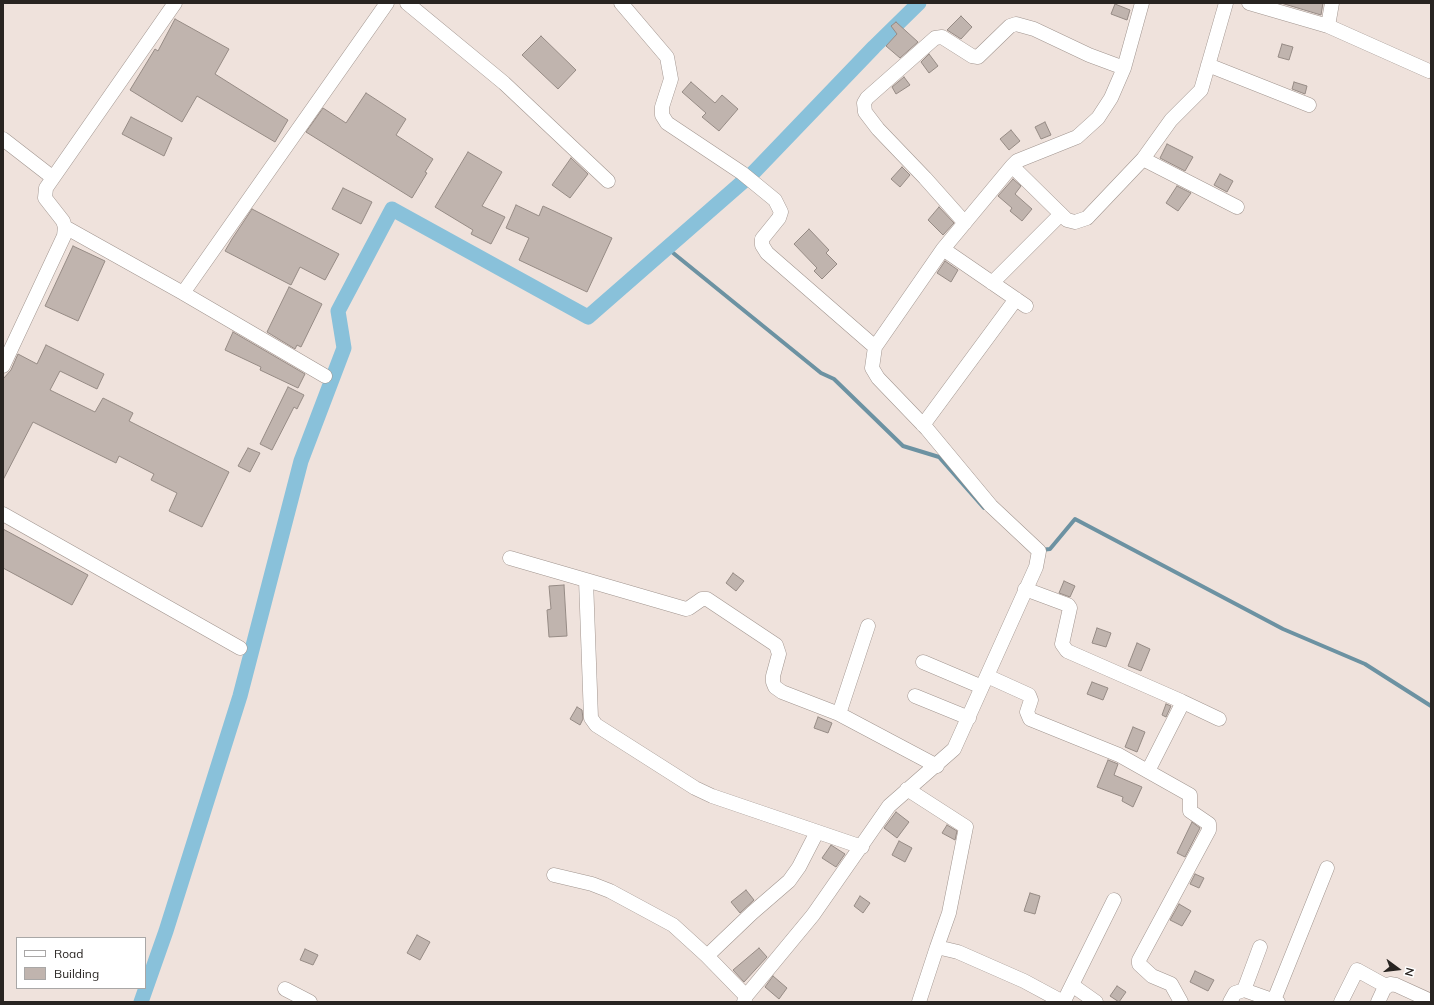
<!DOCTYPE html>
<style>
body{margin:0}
#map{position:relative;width:1434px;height:1005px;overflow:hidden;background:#efe2dc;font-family:Mulish,sans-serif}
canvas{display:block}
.frame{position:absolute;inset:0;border:4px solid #282421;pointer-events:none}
.legend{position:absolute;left:16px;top:937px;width:130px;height:52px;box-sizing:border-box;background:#fff;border:1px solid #a9a7a6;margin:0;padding:5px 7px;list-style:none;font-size:12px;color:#282421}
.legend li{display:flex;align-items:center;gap:8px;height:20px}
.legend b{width:20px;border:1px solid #a9a7a6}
.north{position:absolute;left:1378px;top:949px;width:40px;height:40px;-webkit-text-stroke:3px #fff;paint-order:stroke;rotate:105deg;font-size:11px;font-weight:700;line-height:16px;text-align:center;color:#282421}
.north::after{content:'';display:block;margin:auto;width:14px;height:18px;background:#282421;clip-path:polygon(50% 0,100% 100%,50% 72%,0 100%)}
</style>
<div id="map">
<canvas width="1434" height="1005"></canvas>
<div class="frame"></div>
<ul class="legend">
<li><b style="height:5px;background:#fff"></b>Road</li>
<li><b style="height:11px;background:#c0b4ae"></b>Building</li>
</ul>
<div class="north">N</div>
</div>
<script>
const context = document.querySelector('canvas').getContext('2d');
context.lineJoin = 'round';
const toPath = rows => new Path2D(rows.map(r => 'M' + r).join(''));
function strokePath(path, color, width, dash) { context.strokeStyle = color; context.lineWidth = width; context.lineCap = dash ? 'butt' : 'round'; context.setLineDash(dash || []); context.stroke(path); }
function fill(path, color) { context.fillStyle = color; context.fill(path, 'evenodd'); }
strokePath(toPath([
 [667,248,821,373,834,379,903,446,939,457,984,508],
 [1041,550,1050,549,1075,519,1283,629,1365,664,1431,706]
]), '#6c92a2', 4);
strokePath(toPath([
 [141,1002,166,931,240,696,301,461,344,348,338,311,392,209,588,317,754,172,874,47,919,3]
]), '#89c1da', 15);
const building = toPath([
 [1281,3,1323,3,1321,15,1281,3],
 [1115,4,1130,10,1127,20,1111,14,1115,4],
 [961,16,972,27,961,39,947,30,961,16],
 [175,19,229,49,215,74,288,120,275,142,197,96,182,122,130,90,155,49,158,51,175,19],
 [896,22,918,42,900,58,886,46,897,34,891,26,896,22],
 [541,36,576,70,558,89,522,55,541,36],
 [1282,44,1293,47,1289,60,1278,57,1282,44],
 [929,54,938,66,929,73,921,62,929,54],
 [904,77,910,85,896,94,892,87,904,77],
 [691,82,715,103,722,95,738,109,719,131,702,117,706,113,682,92,691,82],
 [1294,82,1307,86,1305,94,1292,89,1294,82],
 [366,93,406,119,396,135,433,159,425,172,427,173,412,198,306,132,323,108,346,123,366,93],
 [131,117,172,138,164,156,122,134,131,117],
 [1045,122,1051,135,1041,139,1035,127,1045,122],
 [1011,130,1020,141,1009,150,1000,139,1011,130],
 [1167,144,1193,157,1185,171,1160,158,1167,144],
 [468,152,502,172,482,206,505,217,491,244,471,234,473,230,435,207,468,152],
 [571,158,588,174,570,198,552,185,571,158],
 [902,167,910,175,900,187,891,179,902,167],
 [1220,174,1233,181,1227,192,1214,185,1220,174],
 [1013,179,1021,186,1015,194,1032,209,1022,221,1010,211,1012,208,998,196,1013,179],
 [1177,186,1191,193,1178,211,1166,203,1177,186],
 [343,188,372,202,361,224,332,209,343,188],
 [516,205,539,216,543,206,612,238,587,292,519,260,529,238,506,228,516,205],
 [939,207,954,223,943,235,928,220,939,207],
 [252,209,339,254,325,280,300,267,291,285,225,251,232,239,252,209],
 [809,229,829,250,826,253,837,264,822,279,814,271,817,268,794,244,809,229],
 [73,246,105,261,78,321,45,306,73,246],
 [945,261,958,270,951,282,937,273,945,261],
 [289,287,322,304,301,347,297,345,295,349,267,332,289,287],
 [233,332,305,374,298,388,260,370,261,367,225,350,233,332],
 [46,345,104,374,97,389,60,371,50,390,95,412,103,398,133,413,129,421,229,472,202,527,169,511,177,493,151,480,154,474,119,456,116,463,33,422,3,480,3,379,11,370,18,354,37,364,46,345],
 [288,387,304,395,297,409,294,407,272,450,260,444,288,387],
 [248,448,260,453,250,472,238,466,248,448],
 [3,529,88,575,72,605,3,568,3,529],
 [733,573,744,581,736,591,726,583,733,573],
 [1064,581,1075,586,1070,597,1059,593,1064,581],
 [564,585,567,636,549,637,547,610,551,609,549,586,564,585],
 [1097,628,1111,633,1106,647,1092,643,1097,628],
 [1137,643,1150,649,1141,671,1128,666,1137,643],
 [1092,682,1108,688,1103,700,1087,694,1092,682],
 [1166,704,1171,706,1166,717,1162,715,1166,704],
 [577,707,582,710,583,719,580,725,570,719,577,707],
 [818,717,832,723,828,733,814,728,818,717],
 [1133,727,1145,732,1137,752,1125,747,1133,727],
 [1108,760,1118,764,1114,775,1142,787,1133,807,1122,801,1123,797,1097,787,1108,760],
 [896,812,909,822,897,838,884,828,896,812],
 [1192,822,1200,828,1185,857,1177,853,1192,822],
 [947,825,957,831,955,840,942,833,947,825],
 [899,841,912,848,905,862,892,855,899,841],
 [831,845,845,854,836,867,822,858,831,845],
 [1195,874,1204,878,1199,888,1190,884,1195,874],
 [746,890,754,900,740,913,731,902,746,890],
 [1030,893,1040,896,1035,914,1024,911,1030,893],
 [860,896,870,903,863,913,854,906,860,896],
 [1179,904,1191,911,1182,926,1170,920,1179,904],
 [417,935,430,942,420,960,407,953,417,935],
 [759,948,767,957,744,982,733,970,759,948],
 [305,949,318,955,313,965,300,960,305,949],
 [1195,971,1214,980,1208,991,1190,982,1195,971],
 [773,976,787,988,779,999,765,987,773,976],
 [1117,986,1126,992,1119,1002,1110,996,1117,986]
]);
fill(building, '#c0b4ae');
strokePath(building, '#968b85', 1);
const minor = toPath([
 [407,3,504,83,608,181],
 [621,3,667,57,671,79,662,107,662,115,667,123,742,173,775,200,781,212,779,218,762,239,762,245,767,253,875,347,872,368,878,378,927,429,991,506,1039,551,1036,567,954,749,889,806,813,915,746,996,744,1002],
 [1249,3,1328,26,1429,71],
 [1328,26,1332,3],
 [1208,65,1309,105],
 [3,139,52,177],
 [1143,159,1237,207],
 [1012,166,1017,161,1077,137,1098,118,1111,98,1124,68,1142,3],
 [965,223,925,178,878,129,865,112,864,103,867,98,935,38,942,37,972,56,978,57,1010,26,1016,24,1034,29,1089,55,1124,68],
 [65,227,183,293,387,3],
 [943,249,1026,306],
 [992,283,1061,214],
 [183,293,325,376],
 [875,347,943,249,1012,166,1067,220,1075,222,1087,218,1143,159,1171,120,1201,90,1226,3],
 [3,366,64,236,65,227,63,221,45,198,46,188,175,3],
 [923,425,1016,299],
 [3,514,240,648],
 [510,558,686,609,689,608,702,599,707,599,776,645,779,654,773,676,773,682,775,687,782,692,839,714,937,766],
 [586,580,591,718,596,725,695,788,712,796,862,847],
 [1025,589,1068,605,1070,608,1062,644,1067,651,1181,701,1180,708,1148,771],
 [923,662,982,687],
 [987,676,1029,695,1031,700,1027,712,1030,719,1119,755,1190,795,1190,811,1209,824,1209,830,1139,960,1139,964,1152,976,1171,984,1181,1002],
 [915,696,969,718],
 [1181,701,1219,719],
 [839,714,868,626],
 [907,789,966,827,949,913,937,947],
 [554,875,592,884,610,891,673,925,707,956,746,996],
 [707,956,752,913,789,881,799,867,817,832],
 [1072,985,1096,1002],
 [285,989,310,1002],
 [1244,990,1260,947],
 [1274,1000,1327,868],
 [1064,1001,1114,900],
 [919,1002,937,947,958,952,1024,981,1063,1002],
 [1230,1002,1235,993,1244,990,1278,1002],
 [1341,1002,1357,970,1386,986],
 [1378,1002,1384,989,1390,984,1396,985,1431,1001]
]);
strokePath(minor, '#a1958f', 15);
strokePath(minor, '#fff', 14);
</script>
